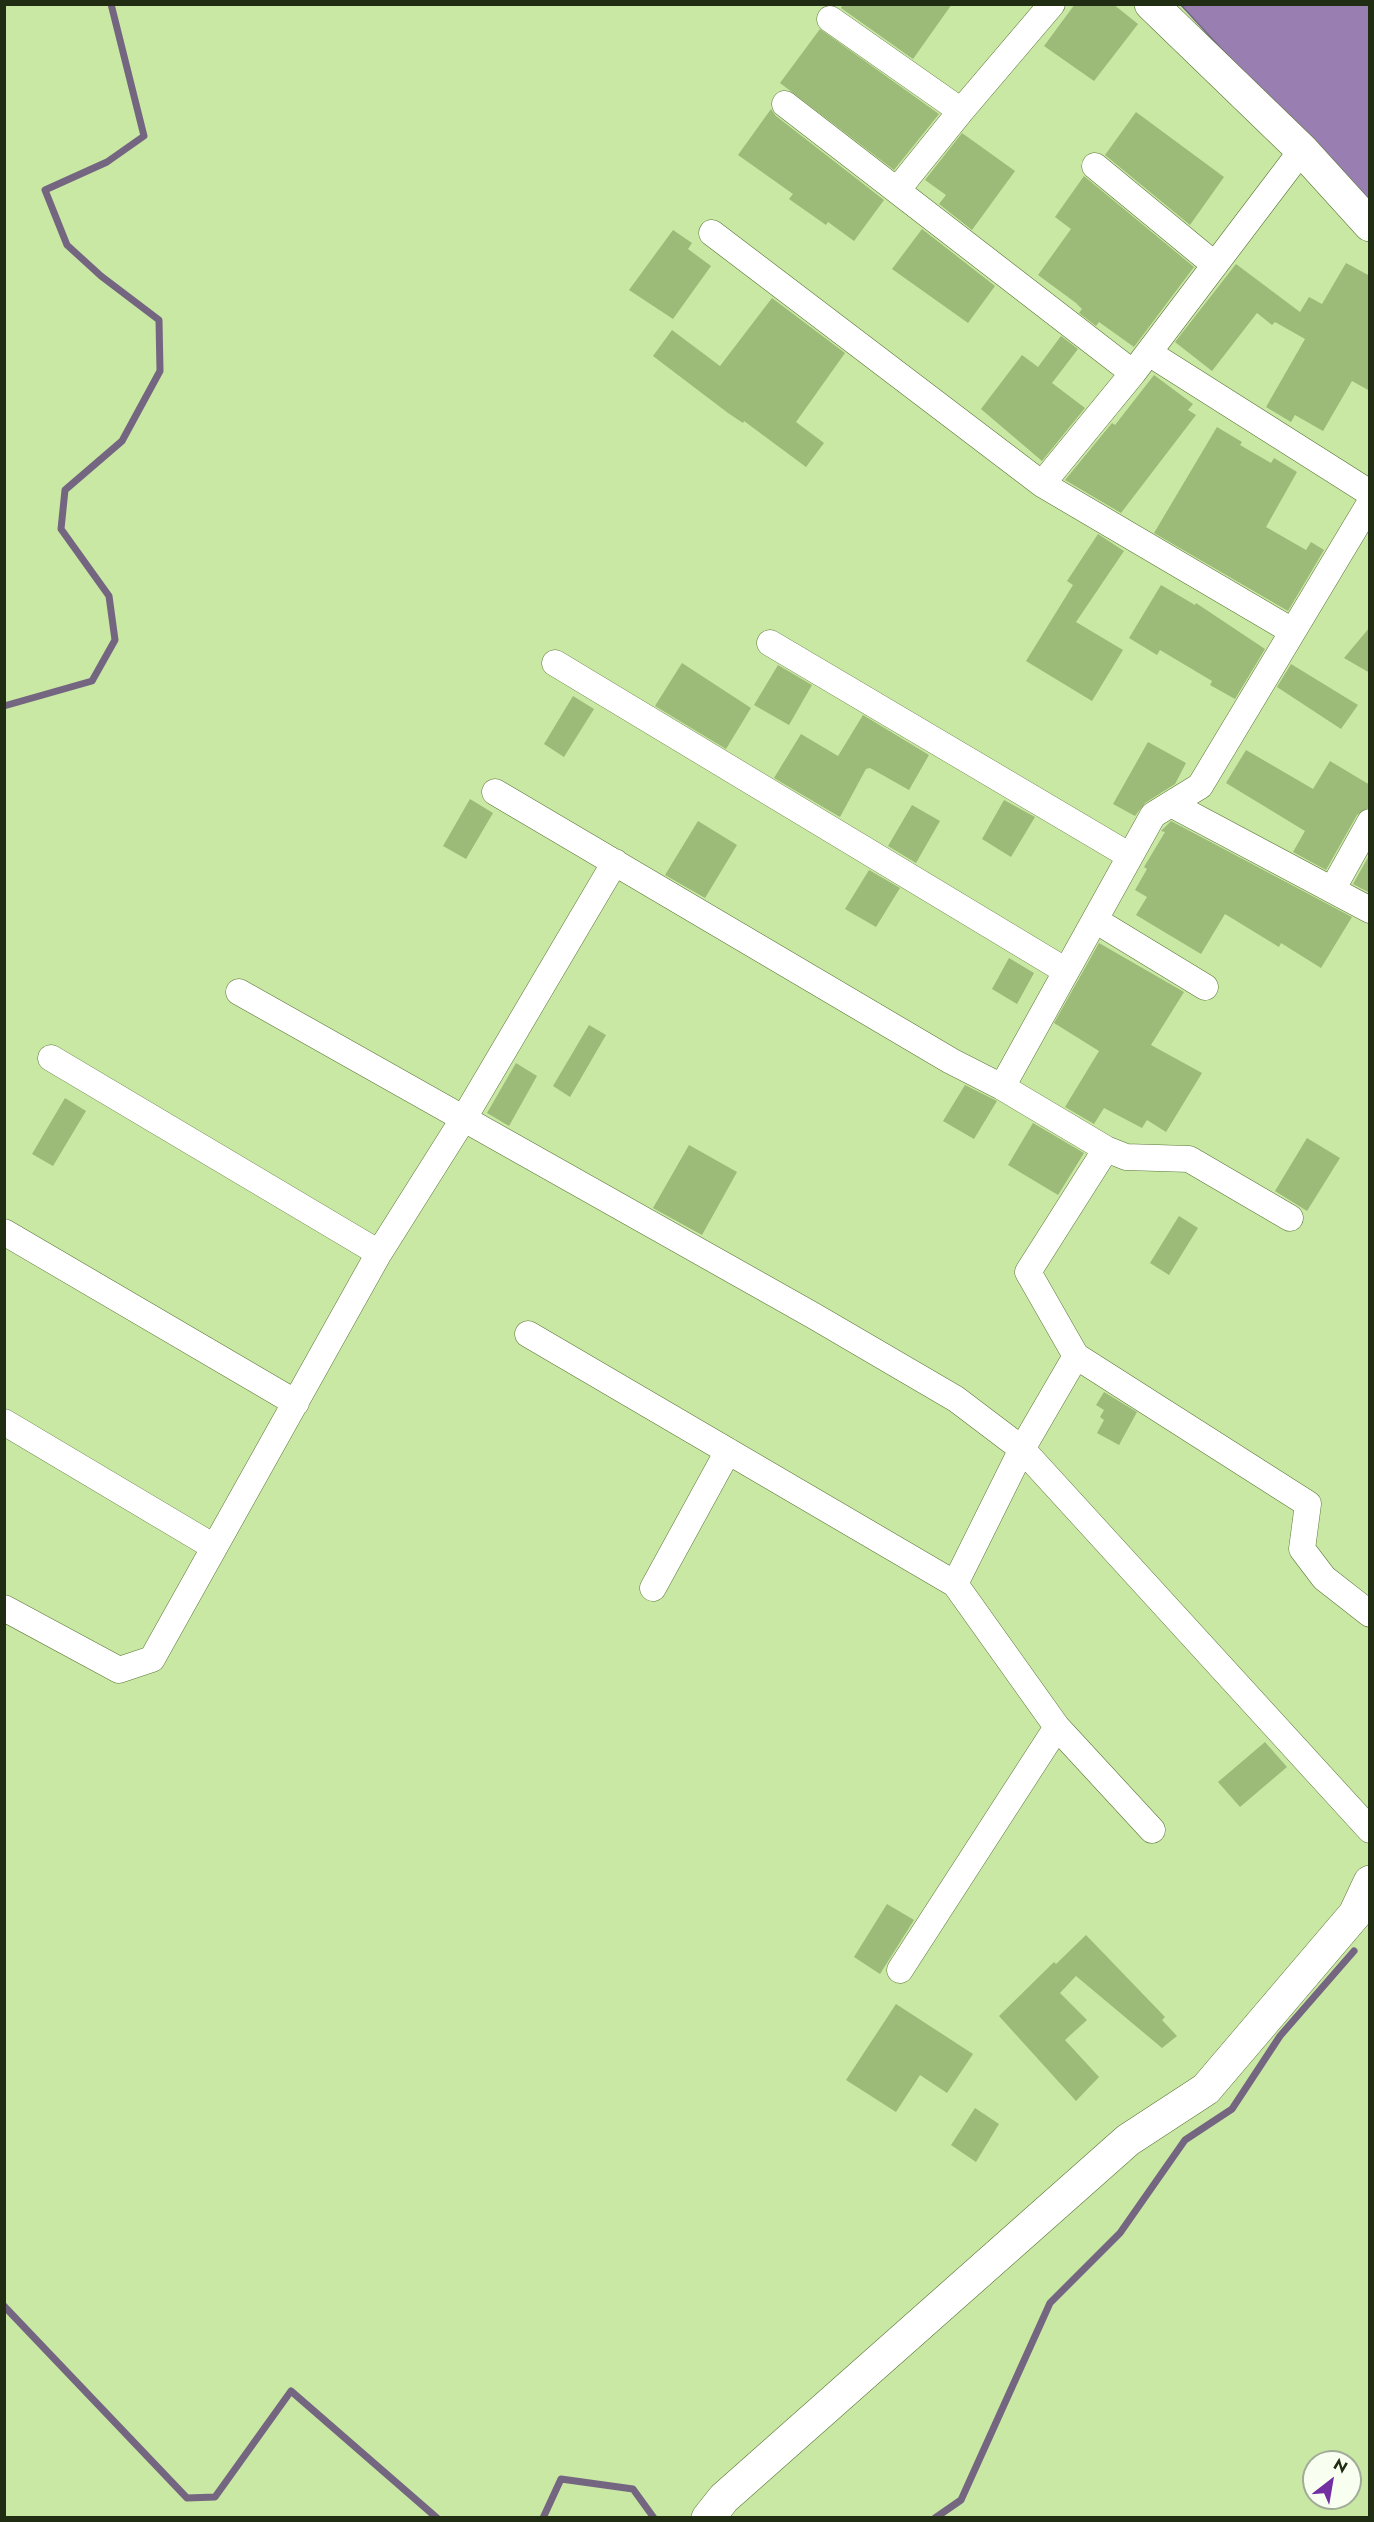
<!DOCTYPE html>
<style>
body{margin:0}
#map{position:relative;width:1374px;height:2522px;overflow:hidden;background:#c9e8a4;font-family:Jost,sans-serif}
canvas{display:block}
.frame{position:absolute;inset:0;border:6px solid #212d12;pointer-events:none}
.north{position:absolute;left:1302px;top:2450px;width:60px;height:60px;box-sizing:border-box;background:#f8fff1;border:2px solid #a2ab98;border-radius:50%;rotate:31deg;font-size:16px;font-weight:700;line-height:24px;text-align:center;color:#212d12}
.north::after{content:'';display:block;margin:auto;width:21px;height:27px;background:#732ea2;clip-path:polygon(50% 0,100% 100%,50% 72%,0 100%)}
</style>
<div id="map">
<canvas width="1374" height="2522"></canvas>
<div class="frame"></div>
<div class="north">N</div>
</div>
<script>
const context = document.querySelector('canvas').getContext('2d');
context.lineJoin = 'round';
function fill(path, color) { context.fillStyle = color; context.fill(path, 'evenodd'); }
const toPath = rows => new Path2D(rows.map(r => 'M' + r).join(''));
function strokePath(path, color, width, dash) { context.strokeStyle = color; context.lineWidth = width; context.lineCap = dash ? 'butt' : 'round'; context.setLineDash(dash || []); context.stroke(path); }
const water = toPath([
 [1181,5,1369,5,1369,210,1181,5]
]);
fill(water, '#987eb1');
strokePath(water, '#746681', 1.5);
strokePath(toPath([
 [4,706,92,681,115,640,109,596,61,529,65,490,122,441,160,371,159,320,101,276,67,245,45,190,107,162,144,136,111,4],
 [4,2306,187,2498,215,2497,291,2391,437,2518],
 [543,2518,561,2479,633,2489,654,2518],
 [935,2518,961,2500,1050,2303,1120,2233,1185,2140,1232,2109,1280,2036,1354,1951]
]), '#746681', 7);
fill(toPath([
 [843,4,952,4,913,59,841,8],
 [1075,4,1113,4,1138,24,1094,81,1044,46],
 [820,29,939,114,894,170,780,83],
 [771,109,776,116,884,200,854,241,828,222,826,225,789,199,793,194,738,155],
 [1136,112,1224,177,1190,225,1105,155],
 [962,133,1015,171,972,230,939,204,946,195,925,180],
 [1084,176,1194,267,1134,347,1099,322,1096,326,1079,313,1082,309,1076,303,1038,275,1071,229,1055,217],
 [922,229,995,286,968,323,892,269],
 [673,230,692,243,688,249,711,266,673,319,629,290],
 [1346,263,1370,276,1370,391,1352,381,1323,431,1295,415,1291,422,1266,407,1305,339,1275,322,1272,325,1257,313,1212,371,1175,342,1236,264,1300,312,1309,297,1322,304],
 [772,298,845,353,796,422,824,443,806,467,744,421,743,423,728,413,653,356,672,330,720,366],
 [1061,336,1078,349,1052,383,1085,408,1042,461,981,409,1022,355,1038,367],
 [1154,375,1193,404,1188,410,1196,415,1121,513,1065,480,1112,423,1115,425],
 [1217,427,1242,442,1240,445,1271,463,1274,458,1297,472,1266,527,1306,550,1311,542,1324,550,1288,611,1154,533],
 [1098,534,1124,551,1076,622,1123,650,1092,701,1026,661,1073,585,1067,581],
 [1161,585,1195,605,1196,603,1265,649,1235,699,1210,685,1212,681,1160,650,1157,655,1129,638],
 [1370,627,1370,673,1344,658],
 [682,663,751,708,726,749,655,706],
 [1291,664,1358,705,1341,729,1277,687],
 [778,665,812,685,789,725,754,705],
 [573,696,594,709,564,757,544,744],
 [863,715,929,755,909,790,870,768,866,769,840,817,774,778,801,734,838,756],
 [1148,742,1186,763,1175,784,1145,803,1135,816,1113,804],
 [1246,750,1313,789,1330,761,1370,785,1370,807,1357,815,1326,870,1293,852,1305,831,1226,783],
 [470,799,493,813,466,859,443,846],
 [1004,800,1035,817,1011,857,982,839],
 [912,805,940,821,916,863,888,846],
 [698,821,737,845,705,898,665,875],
 [1171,821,1352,917,1321,968,1281,943,1279,947,1225,914,1201,954,1136,915,1147,897,1135,890,1147,869,1144,867,1165,832,1161,831],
 [1370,854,1370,893,1353,884],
 [869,870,900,888,876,927,845,909],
 [1099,943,1184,992,1151,1045,1202,1073,1166,1132,1147,1120,1142,1128,1104,1108,1094,1124,1065,1107,1099,1051,1054,1023],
 [1009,958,1034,973,1017,1004,992,989],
 [589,1025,606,1035,570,1097,553,1086],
 [516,1063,537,1076,509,1126,487,1113],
 [965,1085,997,1101,974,1139,943,1121],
 [65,1098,86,1111,53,1166,32,1154],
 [1033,1123,1084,1153,1058,1195,1008,1165],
 [1307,1138,1340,1158,1307,1211,1275,1191],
 [689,1145,737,1172,702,1235,653,1208],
 [1179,1216,1198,1228,1169,1275,1150,1263],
 [1104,1392,1137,1412,1119,1445,1097,1433,1104,1420,1100,1417,1104,1410,1096,1405],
 [1265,1742,1287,1767,1240,1807,1218,1782],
 [887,1904,914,1920,880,1974,854,1957],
 [1086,1935,1165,2017,1162,2020,1177,2036,1162,2048,1076,1976,1060,1993,1087,2020,1065,2040,1099,2077,1076,2101,999,2016,1054,1962,1056,1964],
 [896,2004,973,2054,947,2093,920,2075,896,2112,846,2080],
 [975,2108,999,2124,976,2162,951,2145]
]), '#9cba78');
const minor = toPath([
 [830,19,961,111],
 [785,104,1133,373],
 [1095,166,1215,265],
 [898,189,961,111,1052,4],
 [712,233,1042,484,1292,631],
 [1149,353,1370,493],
 [1042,484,1133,373,1302,150],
 [770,643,1130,856],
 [555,663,1066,971],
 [495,792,951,1061,1002,1087,1106,1149,1028,1272,1076,1356,1022,1449,955,1584],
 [1171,804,1370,910],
 [1332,890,1370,822],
 [1095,920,1205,987],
 [239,992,814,1316,956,1399,1022,1449,1370,1830],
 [51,1058,379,1253],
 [1002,1087,1153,815,1200,786,1370,503],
 [1106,1149,1126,1157,1189,1159,1290,1218],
 [4,1232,296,1403],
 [528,1334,955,1584,1057,1727,1152,1830],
 [1076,1356,1308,1504,1302,1549,1324,1578,1370,1614],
 [4,1422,214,1547],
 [653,1588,728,1451],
 [4,1608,119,1670,152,1659,379,1253,464,1118,615,862],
 [900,1970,1057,1727]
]);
const primary = toPath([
 [1151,4,1302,150,1370,225],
 [708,2518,724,2498,1128,2140,1206,2089,1355,1914,1370,1882]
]);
strokePath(minor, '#5b7636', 27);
strokePath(primary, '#5b7636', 34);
strokePath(minor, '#fff', 26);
strokePath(primary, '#fff', 33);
</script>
